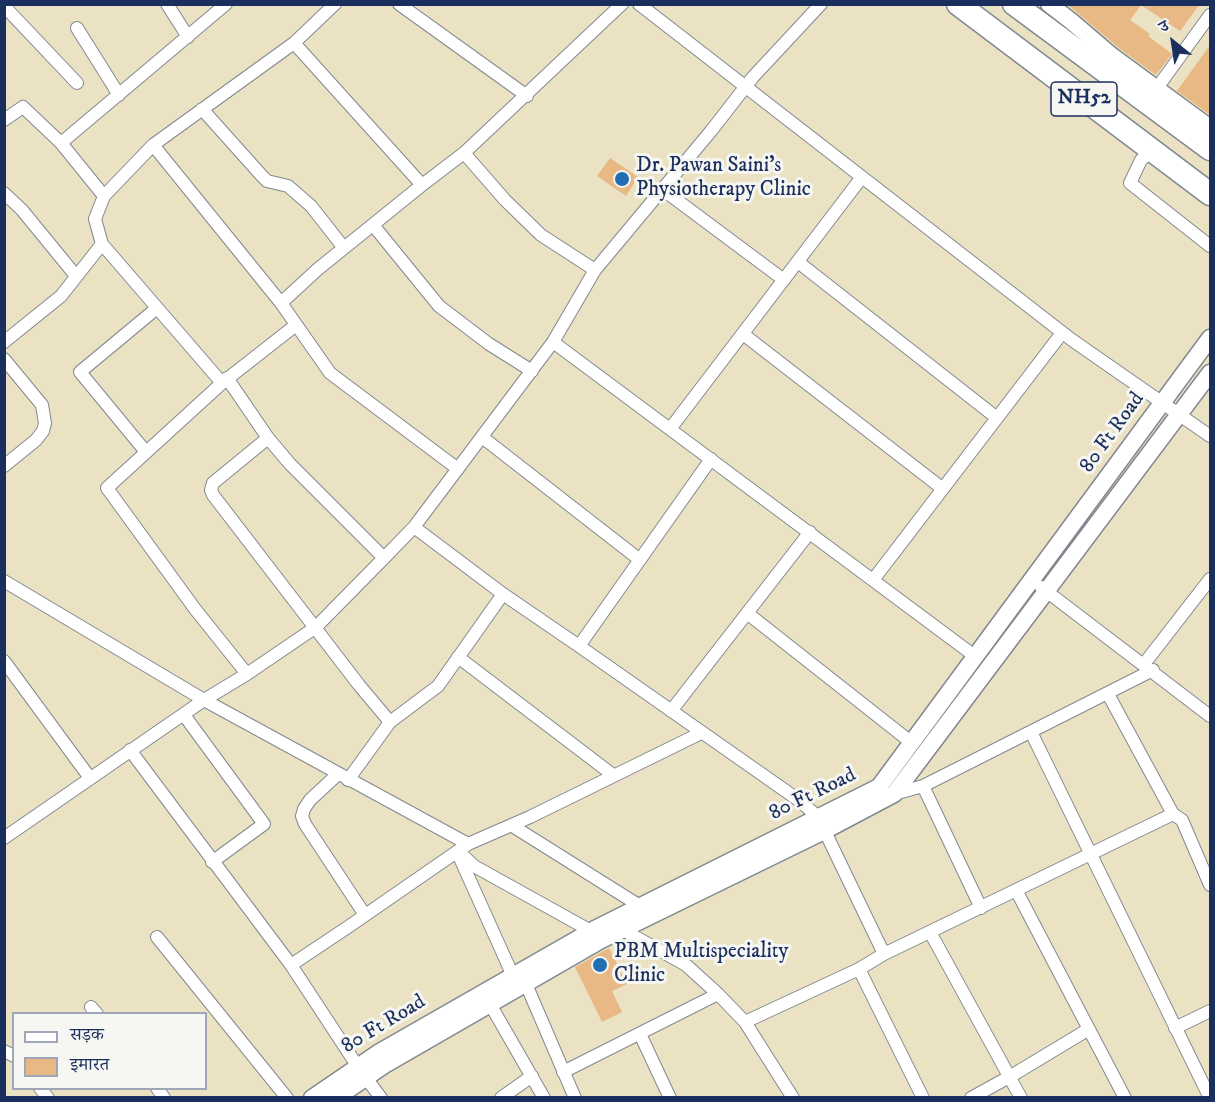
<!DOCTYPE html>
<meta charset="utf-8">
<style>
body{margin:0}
#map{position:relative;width:1215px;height:1102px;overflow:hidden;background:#eae2c2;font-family:"IM FELL DW Pica","Noto Serif Devanagari",serif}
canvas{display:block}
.frame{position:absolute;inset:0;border:6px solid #1b2f5e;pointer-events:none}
.legend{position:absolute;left:12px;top:1012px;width:195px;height:78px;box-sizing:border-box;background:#f6f6f2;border:2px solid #9ea6b7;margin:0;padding:8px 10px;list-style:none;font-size:18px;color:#1b2f5e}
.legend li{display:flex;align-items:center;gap:12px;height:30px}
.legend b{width:30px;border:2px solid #9ea6b7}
.north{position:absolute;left:1143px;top:12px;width:60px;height:60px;-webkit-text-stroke:4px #f6f6f2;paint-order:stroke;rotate:330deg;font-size:16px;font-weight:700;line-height:24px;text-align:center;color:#1b2f5e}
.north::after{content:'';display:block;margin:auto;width:21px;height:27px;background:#1b2f5e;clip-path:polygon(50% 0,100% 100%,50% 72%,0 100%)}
</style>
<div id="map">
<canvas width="1215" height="1102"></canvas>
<div class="frame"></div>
<ul class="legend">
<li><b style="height:8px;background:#fff"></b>सड़क</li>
<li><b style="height:16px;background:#e8b885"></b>इमारत</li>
</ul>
<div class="north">उ</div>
</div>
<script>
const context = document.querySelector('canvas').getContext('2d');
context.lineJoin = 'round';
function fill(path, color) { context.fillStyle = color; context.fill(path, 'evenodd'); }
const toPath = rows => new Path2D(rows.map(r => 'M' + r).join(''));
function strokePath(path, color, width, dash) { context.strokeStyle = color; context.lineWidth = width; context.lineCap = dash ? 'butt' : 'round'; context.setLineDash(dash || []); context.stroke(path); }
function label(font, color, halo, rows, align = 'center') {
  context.font = font + ' "IM FELL DW Pica",serif'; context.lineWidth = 6; context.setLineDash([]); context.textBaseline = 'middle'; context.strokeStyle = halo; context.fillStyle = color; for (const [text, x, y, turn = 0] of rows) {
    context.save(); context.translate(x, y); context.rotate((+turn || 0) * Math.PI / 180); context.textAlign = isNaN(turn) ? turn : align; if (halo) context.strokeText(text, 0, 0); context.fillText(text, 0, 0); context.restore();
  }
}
fill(toPath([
 [1067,4,1200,4,1180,31,1141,5,1130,20,1150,34,1148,36,1172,54,1156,75,1119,48],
 [1210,45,1210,115,1177,91],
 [610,158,638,177,626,196,597,176],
 [609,948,627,984,612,991,622,1012,602,1022,575,967]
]), '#e8b885');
const street = toPath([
 [167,4,188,37],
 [399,4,527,96],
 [639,4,1072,340,1210,436],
 [4,6,77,83],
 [77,28,119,95],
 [294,43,422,185],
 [1157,88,1210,15],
 [202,109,262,176,267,181,288,186,311,206,344,248],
 [4,120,23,107,61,143,104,196],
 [61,143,226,4],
 [153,145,281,303,330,373,458,469],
 [464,153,505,200,541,235,595,270],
 [1148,154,1141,160,1130,183,1210,246],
 [662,189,784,280],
 [4,193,22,210,76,276],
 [373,225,439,306,489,344,532,371],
 [798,262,997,418],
 [281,303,318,269,422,185,464,153,622,4],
 [296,325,222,383,102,244,95,219,104,196,153,145,294,43,335,4],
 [743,334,943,489],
 [4,342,61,296,102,244],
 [553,342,976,657],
 [4,359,42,405,45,423,43,431,36,440,4,466],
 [227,378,268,438,290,464,384,558],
 [222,383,107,488,195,609,247,674],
 [670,429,862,177],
 [482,437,640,560],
 [268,438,213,483,211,490,213,495,359,685,390,722],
 [146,452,80,372,157,308],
 [414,527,503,594,579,646,800,801,818,817,884,954],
 [873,580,1062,333],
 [4,581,204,700,468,844],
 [1041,587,1210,716],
 [747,613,912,743],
 [579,646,711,459],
 [458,657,613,775],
 [4,661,90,778],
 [1144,664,1210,579],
 [1108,694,1173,814],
 [671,711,810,532],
 [184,715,264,824,212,862],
 [1031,732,1210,1098],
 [130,750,291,965,358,1067,381,1098],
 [338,774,310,800,304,809,302,816,305,824,365,915],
 [348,780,390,722,438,686,503,594],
 [923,786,981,908],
 [894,794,923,786,1153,670],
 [511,825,640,906],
 [4,838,204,700,247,674,316,627,384,558,414,527,553,342,595,270,711,131,753,77,821,4],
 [458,851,474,866,591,931],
 [459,856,513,976],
 [1016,890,1125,1098],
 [623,930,686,965,718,994,745,1022,793,1098],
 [930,932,1021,1098],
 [157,937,287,1098],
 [291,965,348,927,468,844,530,817,701,733],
 [859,969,923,1098],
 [526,984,575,1098],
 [490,1004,544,1098],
 [91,1007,97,1014],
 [745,1022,859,969,884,954,1173,814,1182,820,1210,885],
 [1175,1028,1210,1011],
 [640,1034,670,1098],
 [4,1051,14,1056],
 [563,1072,718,994],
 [40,1088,48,1098],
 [157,1088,164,1098],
 [501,1098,532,1076],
 [971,1098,1011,1076,1089,1029]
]);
const secondary = toPath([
 [1049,4,1071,21,1112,56,1210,128],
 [312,1098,378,1053,595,929,879,787,1210,338],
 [336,1098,386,1064,601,940,824,831,894,794,1210,373]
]);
const highway = toPath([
 [958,4,1210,194],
 [1014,4,1210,149]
]);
strokePath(street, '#828890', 14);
strokePath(secondary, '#828890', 19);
strokePath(highway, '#828890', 25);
strokePath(street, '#fff', 12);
strokePath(secondary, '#fff', 16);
strokePath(highway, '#fff', 22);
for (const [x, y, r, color] of [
 [622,179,8,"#1f6fb2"],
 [600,965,8,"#1f6fb2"]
]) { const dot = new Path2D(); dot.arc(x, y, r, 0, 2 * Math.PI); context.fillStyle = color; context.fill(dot); strokePath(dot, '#f6f6f2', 2); }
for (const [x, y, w] of [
 [1084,99,66]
]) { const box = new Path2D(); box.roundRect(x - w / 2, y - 17, w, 34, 4.5); context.fillStyle = '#f6f6f2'; context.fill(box); strokePath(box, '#1b2f5e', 1.5); }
label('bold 20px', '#1b2f5e', null, [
 ["NH52",1084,99]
]);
label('21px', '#1b2f5e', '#f6f6f2', [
 ["Dr. Pawan Saini's",636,167],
 ["Physiotherapy Clinic",636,191],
 ["PBM Multispeciality",614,953],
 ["Clinic",614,977]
], 'left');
label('21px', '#1b2f5e', '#f6f6f2', [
 ["80 Ft Road",1113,433,-54],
 ["80 Ft Road",813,795,-26],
 ["80 Ft Road",384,1025,-31]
]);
</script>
